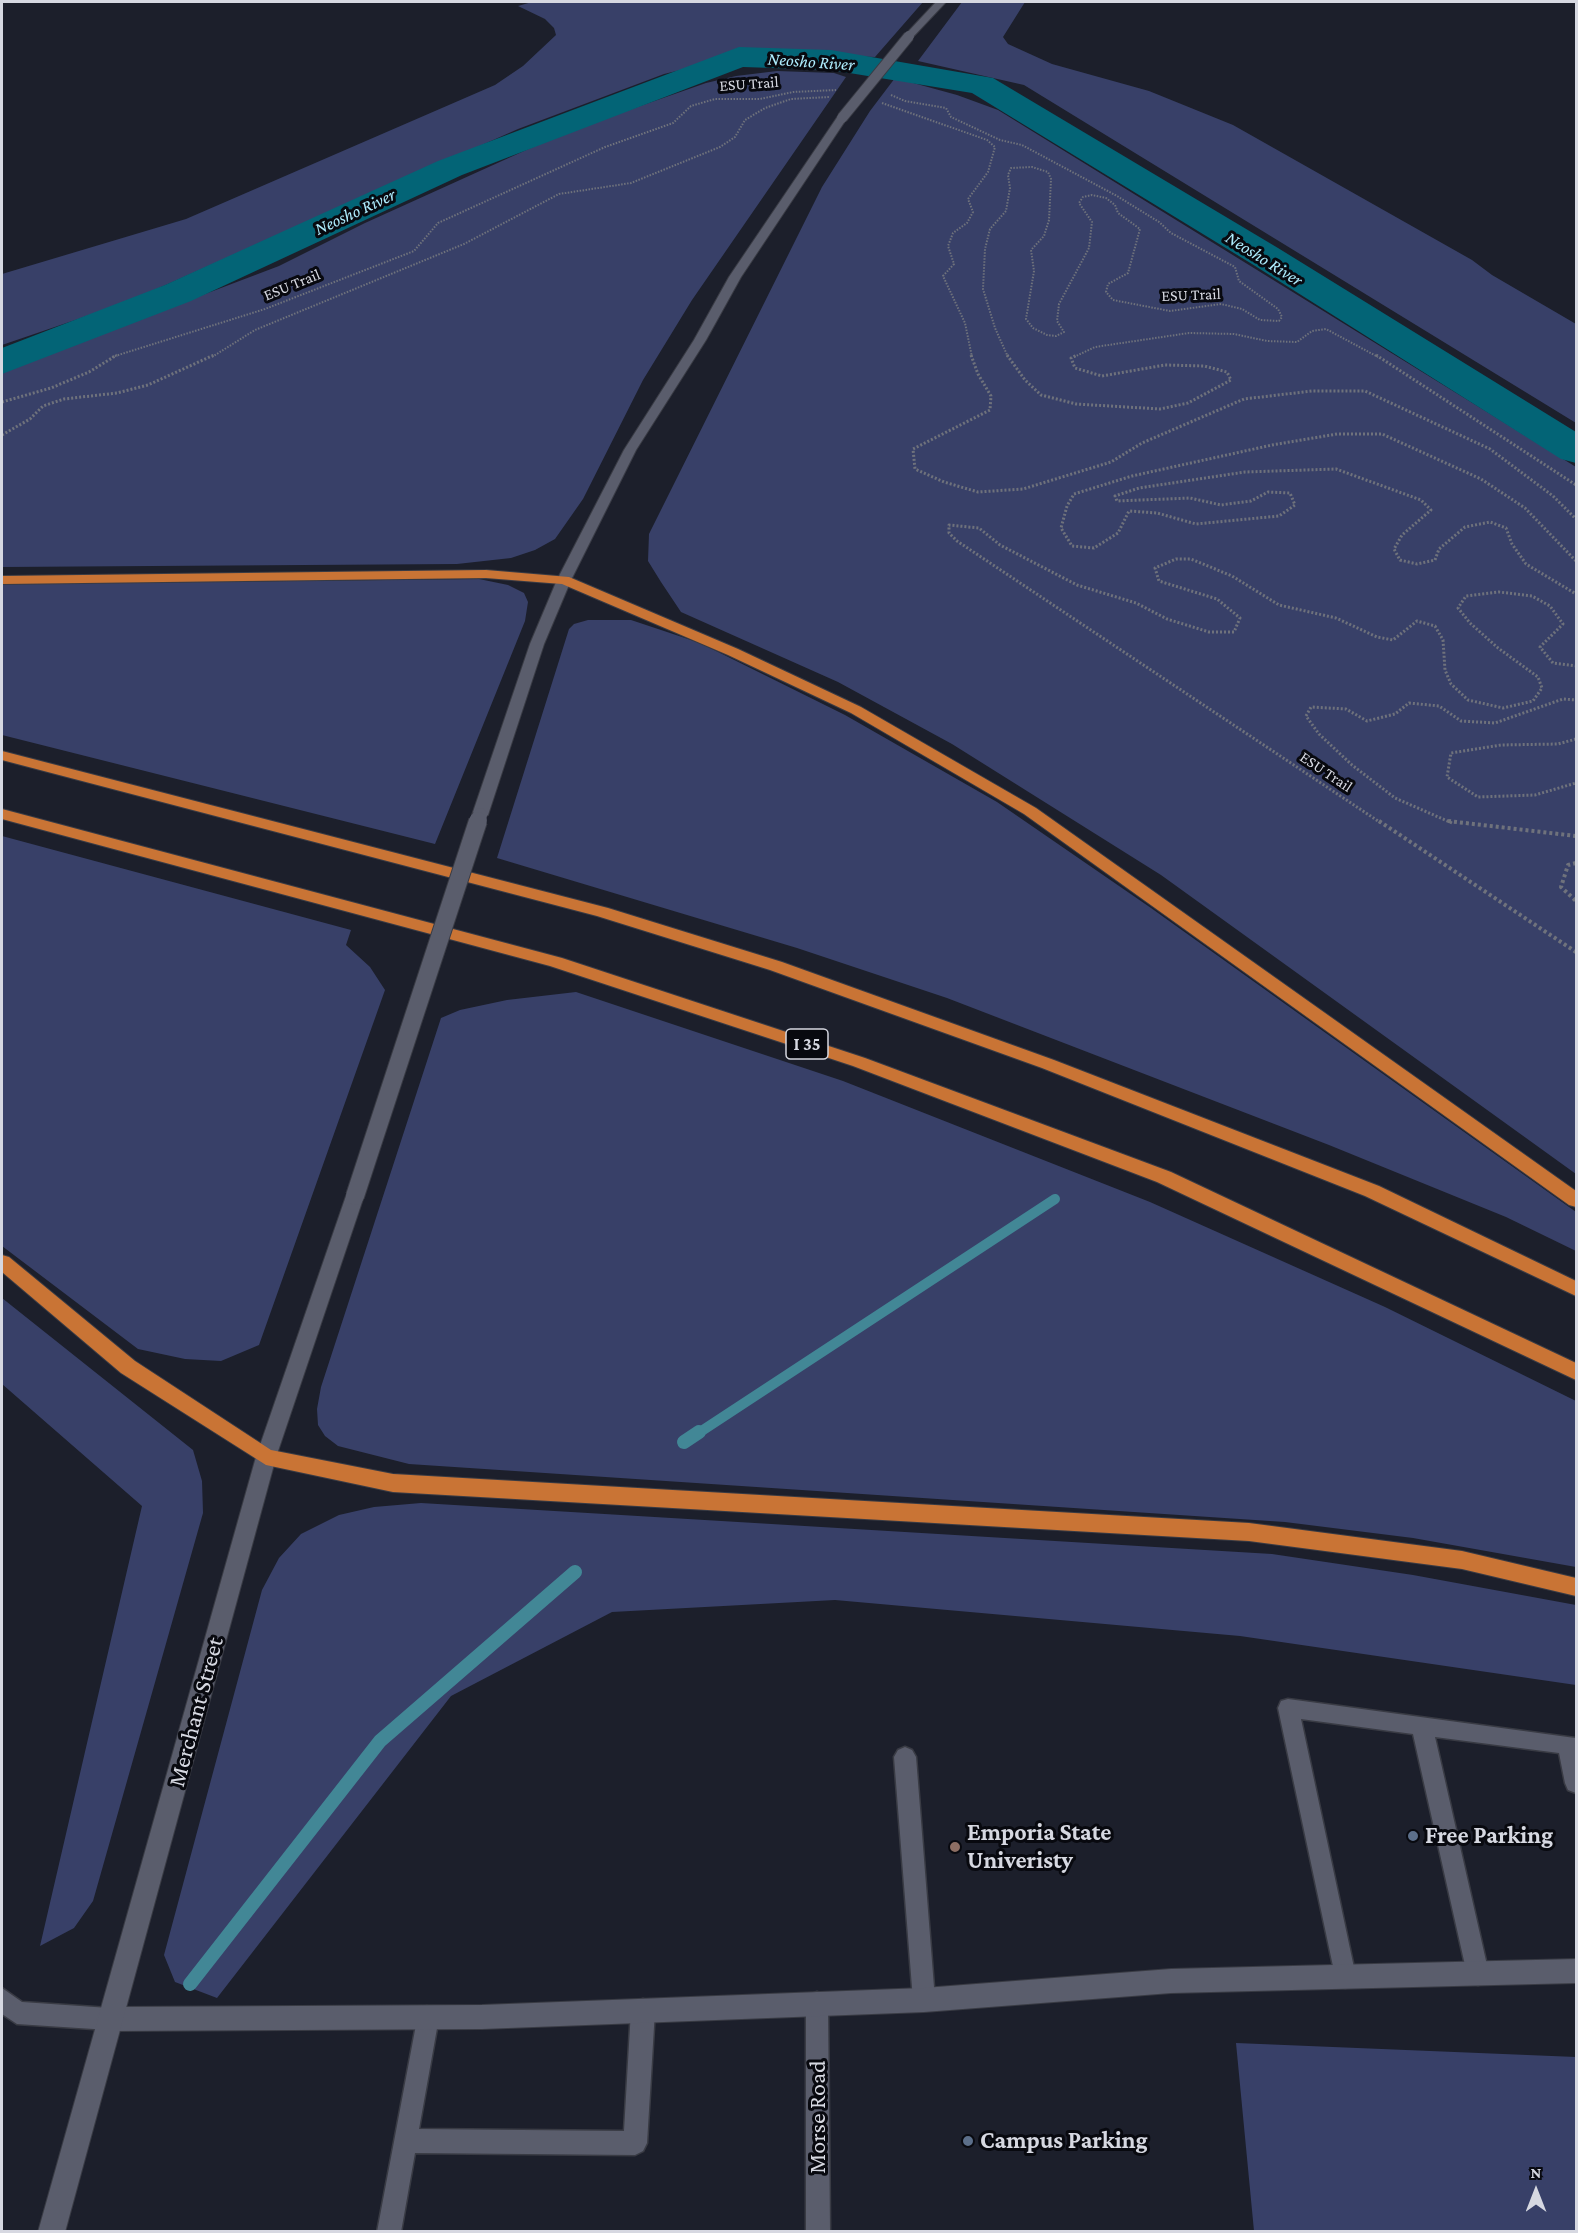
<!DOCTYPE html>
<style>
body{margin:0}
#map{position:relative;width:1578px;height:2233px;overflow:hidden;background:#1c1f2b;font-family:"Crimson Pro",serif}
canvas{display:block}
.frame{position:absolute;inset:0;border:3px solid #d6d8e1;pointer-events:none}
.north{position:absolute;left:1506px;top:2161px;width:60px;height:60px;-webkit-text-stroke:4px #08090f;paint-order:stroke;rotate:0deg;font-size:16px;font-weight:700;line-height:24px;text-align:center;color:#d6d8e1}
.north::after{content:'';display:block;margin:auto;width:21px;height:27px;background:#d6d8e1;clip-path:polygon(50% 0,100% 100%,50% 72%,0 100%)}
</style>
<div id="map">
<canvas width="1578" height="2233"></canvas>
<div class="frame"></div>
<div class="north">N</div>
</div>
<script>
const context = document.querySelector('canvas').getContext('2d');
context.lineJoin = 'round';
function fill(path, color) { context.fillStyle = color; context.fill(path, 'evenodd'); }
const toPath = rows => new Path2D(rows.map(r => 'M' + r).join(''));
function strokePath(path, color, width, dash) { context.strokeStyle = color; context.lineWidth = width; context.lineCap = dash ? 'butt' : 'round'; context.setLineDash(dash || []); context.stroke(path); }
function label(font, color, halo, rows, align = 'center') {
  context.font = font + ' "Crimson Pro",serif'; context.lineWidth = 6; context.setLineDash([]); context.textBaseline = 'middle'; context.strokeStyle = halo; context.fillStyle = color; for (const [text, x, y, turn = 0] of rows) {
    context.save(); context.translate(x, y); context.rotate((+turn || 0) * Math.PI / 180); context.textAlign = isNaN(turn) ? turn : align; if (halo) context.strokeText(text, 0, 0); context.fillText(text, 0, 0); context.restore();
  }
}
fill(toPath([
 [532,2,923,2,875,57,792,54,784,49,746,54,664,74,518,129,125,303,2,345,2,274,186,219,495,85,523,66,556,35,554,28,545,19,518,6],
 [962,2,1025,2,1003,37,1008,44,1052,64,1149,91,1233,125,1472,260,1492,275,1576,324,1576,423,1024,85,918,61],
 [777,71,834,73,846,77,692,300,643,380,583,499,555,539,535,550,511,558,457,564,2,567,2,371,279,266,365,223,566,132,706,83,736,76],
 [895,78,957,95,998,110,1576,467,1576,1174,1161,875,952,744,838,682,681,612,661,582,648,561,649,534,822,187,870,111],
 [479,579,508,585,524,593,528,602,525,621,435,844,2,735,2,584],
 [588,620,631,620,700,643,845,715,997,802,1151,908,1576,1212,1576,1251,1506,1217,1329,1145,947,998,797,948,497,858,569,629,574,624],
 [2,836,351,930,346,945,370,967,385,990,259,1345,221,1361,185,1359,138,1349,2,1246],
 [576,992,843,1081,1150,1202,1385,1307,1576,1401,1576,1567,1413,1538,1285,1522,409,1464,338,1446,325,1436,318,1425,317,1409,321,1387,441,1018,460,1010,507,1000],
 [2,1298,193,1450,202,1481,203,1513,93,1901,74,1928,40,1946,142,1506,2,1384],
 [421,1503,1272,1554,1413,1575,1576,1605,1576,1685,1240,1636,835,1600,612,1612,451,1696,217,1998,175,1982,164,1955,262,1590,279,1558,301,1534,339,1515,374,1507],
 [1236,2043,1576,2057,1576,2231,1254,2231]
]), '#384068');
strokePath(toPath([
 [697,1434,1055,1199]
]), '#428796', 10);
strokePath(toPath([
 [684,1442,699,1432],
 [190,1984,380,1741,575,1572]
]), '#428796', 14);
fill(toPath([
 [739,47,831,50,993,78,1278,248,1576,432,1576,463,1561,459,1252,264,972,93,831,70,743,67,462,175,191,301,2,374,2,348,165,285,438,161,739,47]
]), '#036476');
const service = toPath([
 [1288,1699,1575,1738,1576,1793,1568,1790,1565,1783,1559,1753,1435,1737,1489,1974,1486,1982,1478,1985,1470,1982,1467,1974,1413,1734,1301,1719,1356,1977,1353,1985,1345,1988,1337,1985,1278,1708,1281,1701,1288,1699],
 [905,1747,912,1750,916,1757,935,2000,932,2008,924,2011,916,2008,913,2000,894,1757,898,1750,905,1747],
 [2,1988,22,2002,109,2008,117,2011,121,2019,117,2027,109,2030,17,2024,2,2014,2,1988],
 [817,1992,825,1995,828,2003,830,2232,806,2232,806,2003,809,1995,817,1992],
 [643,1999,651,2002,655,2010,647,2143,643,2151,635,2155,415,2153,401,2232,377,2232,419,2009,427,2006,435,2009,439,2017,419,2129,624,2131,631,2010,635,2002,643,1999]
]);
const minor = toPath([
 [1576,1959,1576,1983,1171,1993,924,2012,482,2029,109,2031,100,2028,96,2019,100,2010,109,2007,482,2005,924,1988,1171,1969,1576,1959]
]);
const secondary = toPath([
 [936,2,946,2,912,38,906,38,906,34,936,2],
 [838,116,847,118,741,277,706,340,636,450,571,580,544,644,488,815,480,820,474,818,472,815,530,644,557,580,624,450,694,340,729,277,838,116],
 [355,1189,362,1191,364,1196,276,1457,65,2232,38,2232,256,1457,346,1196,348,1191,355,1189]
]);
const motorway = toPath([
 [486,570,569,577,738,649,861,707,1036,808,1576,1191,1576,1207,1569,1205,1024,814,851,713,728,655,562,584,486,578,2,584,2,576,486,570],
 [2,751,608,908,782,962,1054,1060,1379,1186,1576,1281,1576,1296,1365,1196,1042,1068,770,970,597,916,2,760,2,751],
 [2,809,562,958,865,1058,1171,1172,1576,1363,1576,1380,1157,1182,853,1066,550,966,2,819,2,809],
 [2,1255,9,1257,135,1361,271,1450,393,1474,1249,1523,1462,1551,1576,1578,1576,1596,1462,1569,1249,1541,393,1492,266,1465,121,1373,2,1272,2,1255]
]);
strokePath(service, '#393b44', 3);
strokePath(minor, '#393b44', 2);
strokePath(secondary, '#393b44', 2);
strokePath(motorway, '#393b44', 2);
strokePath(toPath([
 [891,95,905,101,946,108,951,117,1000,140,1022,145,1117,196,1159,222,1171,233,1235,267,1239,281,1278,309,1282,317,1279,321,1260,320,1242,309,1221,304,1170,311,1113,300,1106,292,1108,284,1128,273,1140,229,1118,213,1115,205,1106,198,1092,195,1083,197,1079,203,1092,222,1089,248,1059,304,1057,321,1064,332,1056,336,1047,335,1033,328,1026,319,1034,271,1031,250,1044,236,1049,220,1051,179,1048,172,1032,167,1011,168,1008,175,1010,188,1006,211,990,229,985,249,983,289,995,328,1008,357],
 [882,103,987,140,995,147,988,172,968,199,973,212,967,223,953,233,948,246,954,264,943,276,965,323,972,357],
 [112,357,265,309,414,251,438,223,605,147,673,123,691,106,715,99,760,99,793,92,836,90],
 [212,357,255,330,464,244,559,194,631,183,720,147,735,137,745,120,765,108,791,99,829,97],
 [1074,357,1095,347,1189,333,1234,334,1267,341,1297,342,1312,331,1326,329,1378,357]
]), '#6f727c', 2, [1.5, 1.5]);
strokePath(toPath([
 [971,355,978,374,991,396,990,410,913,449,915,469,944,482,978,492,1023,489,1111,462,1142,443,1244,399,1312,391,1365,391,1490,449,1553,496,1576,519],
 [1007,355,1025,380,1041,395,1076,404,1160,409,1188,403,1231,380,1227,372,1204,366,1165,365,1102,376,1075,368,1071,358,1077,355],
 [1376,355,1576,485],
 [2,402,51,388,89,372,117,355],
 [2,435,30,419,43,406,64,399,117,393,148,385,214,355],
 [1576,561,1525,508,1481,479,1382,434,1337,434,1272,445,1132,476,1074,494,1067,506,1061,528,1072,546,1094,548,1118,533,1129,511,1157,513,1196,524,1279,516,1295,505,1290,493,1268,492,1251,501,1221,505,1190,498,1117,501,1115,496,1139,488,1245,472,1336,469,1421,500,1431,510,1402,535,1394,549,1400,560,1417,564,1435,560,1439,549,1465,527,1490,522,1506,528,1512,544,1526,564,1576,594],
 [1576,739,1558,744,1501,745,1451,753,1447,777,1478,797,1535,795,1576,783],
 [1381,823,957,541,949,533,949,525,979,528,1000,545,1077,585,1136,603,1167,619,1209,632,1234,632,1240,618,1217,599,1159,581,1155,568,1176,559,1191,559,1232,576,1279,605,1336,618,1377,637,1393,640,1417,621,1435,626,1443,640,1445,670,1451,684,1468,700,1503,708,1533,701,1542,688,1538,677,1498,648,1470,623,1458,608,1466,596,1499,592,1532,596,1550,606,1563,624,1540,647,1553,663,1576,666],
 [1452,823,1395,798,1352,765,1319,734,1306,716,1311,707,1346,709,1367,721,1395,714,1409,703,1439,706,1461,721,1495,723,1563,699,1576,700]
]), '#6f727c', 3, [2, 2]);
strokePath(toPath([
 [1379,821,1576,952],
 [1448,821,1576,836],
 [1576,863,1568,865,1561,887,1576,901]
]), '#6f727c', 4, [3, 3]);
fill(service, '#5a5d6c');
fill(minor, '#5a5d6c');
fill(secondary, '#5a5d6c');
fill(motorway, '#c97435');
const secondaryBridgeFar2 = toPath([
 [842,118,909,36]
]);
const secondaryBridgeFar1 = toPath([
 [477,823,480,815]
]);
const secondaryBridge = toPath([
 [355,1196,478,821]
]);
strokePath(secondaryBridgeFar2, '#393b44', 12, []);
strokePath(secondaryBridgeFar1, '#393b44', 15, []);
strokePath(secondaryBridge, '#393b44', 20, []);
strokePath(secondaryBridgeFar2, '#5a5d6c', 10);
strokePath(secondaryBridgeFar1, '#5a5d6c', 14);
strokePath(secondaryBridge, '#5a5d6c', 18);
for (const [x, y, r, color] of [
 [1413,1836,6,"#5c6f8a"],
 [955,1847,6,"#8d6e63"],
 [968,2141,6,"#5c6f8a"]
]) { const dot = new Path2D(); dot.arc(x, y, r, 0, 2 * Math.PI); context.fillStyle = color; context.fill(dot); strokePath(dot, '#08090f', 2); }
label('16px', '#d6d8e1', '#08090f', [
 ["ESU Trail",749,84,-4],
 ["ESU Trail",292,285,-22],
 ["ESU Trail",1191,295,-2],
 ["ESU Trail",1326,772,34]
]);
label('italic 18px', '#aeedfe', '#08090f', [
 ["Neosho River",811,62,4],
 ["Neosho River",355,212,-25],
 ["Neosho River",1264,259,32]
]);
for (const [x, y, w] of [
 [807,1044,42]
]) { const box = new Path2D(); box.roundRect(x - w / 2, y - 15, w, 30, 4.5); context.fillStyle = '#08090f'; context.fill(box); strokePath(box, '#d6d8e1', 1.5); }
label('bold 18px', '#d6d8e1', null, [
 ["I 35",807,1044]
]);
label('24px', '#d6d8e1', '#08090f', [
 ["Merchant Street",196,1712,-75],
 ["Morse Road",818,2117,-90]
]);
label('bold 24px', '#d6d8e1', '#08090f', [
 ["Emporia State",967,1833],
 ["Univeristy",967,1861],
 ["Free Parking",1425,1836],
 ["Campus Parking",980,2141]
], 'left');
</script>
